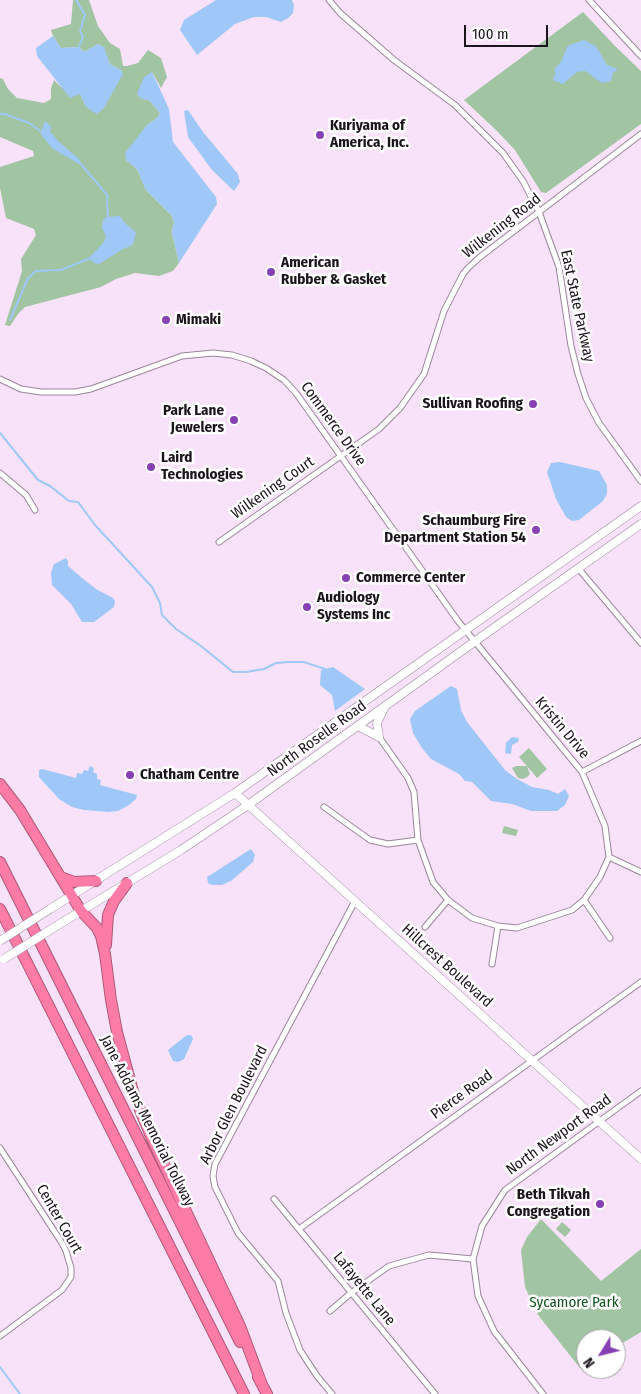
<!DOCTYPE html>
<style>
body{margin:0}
#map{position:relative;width:641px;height:1394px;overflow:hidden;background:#f8e2f9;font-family:"Fira Sans Condensed",sans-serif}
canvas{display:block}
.north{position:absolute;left:576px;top:1329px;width:50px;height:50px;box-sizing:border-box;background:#fff;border:1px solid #a4a1a4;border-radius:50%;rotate:234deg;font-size:14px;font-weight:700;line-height:20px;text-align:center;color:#1c141c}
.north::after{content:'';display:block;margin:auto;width:18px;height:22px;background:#8740b4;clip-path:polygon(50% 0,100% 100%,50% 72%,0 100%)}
.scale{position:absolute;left:464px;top:25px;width:84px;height:22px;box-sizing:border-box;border:2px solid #1c141c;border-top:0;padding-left:6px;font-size:15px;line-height:18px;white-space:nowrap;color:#1c141c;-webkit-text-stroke:4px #fff;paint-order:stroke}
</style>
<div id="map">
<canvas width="641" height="1394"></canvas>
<div class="north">N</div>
<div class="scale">100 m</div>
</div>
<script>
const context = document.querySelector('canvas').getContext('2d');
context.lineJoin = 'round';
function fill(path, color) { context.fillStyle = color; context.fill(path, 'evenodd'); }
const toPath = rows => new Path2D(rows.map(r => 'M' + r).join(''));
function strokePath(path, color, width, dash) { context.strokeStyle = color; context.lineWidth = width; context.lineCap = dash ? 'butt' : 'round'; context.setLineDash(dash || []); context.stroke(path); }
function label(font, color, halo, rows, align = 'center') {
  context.font = font + ' "Fira Sans Condensed",sans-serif'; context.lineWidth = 5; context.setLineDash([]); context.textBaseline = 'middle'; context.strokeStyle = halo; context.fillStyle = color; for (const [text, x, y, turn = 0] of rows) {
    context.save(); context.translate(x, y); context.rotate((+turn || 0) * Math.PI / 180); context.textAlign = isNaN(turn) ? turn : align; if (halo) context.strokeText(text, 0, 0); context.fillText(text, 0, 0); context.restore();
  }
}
fill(toPath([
 [73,0,89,0,98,26,110,43,120,49,123,66,127,66,138,63,148,50,161,58,167,77,161,88,152,72,140,98,150,101,160,113,158,117,146,126,126,160,137,169,146,190,172,216,174,222,172,233,179,263,173,271,159,276,135,273,116,279,101,287,25,307,18,314,10,326,5,325,22,271,21,259,36,235,34,229,6,218,0,188,0,167,34,156,33,151,0,137,0,78,3,79,8,89,17,98,44,103,51,99,51,88,54,80,61,87,80,94,86,107,122,71,110,64,103,47,98,44,84,52,79,47,61,48,53,36,51,30,71,24],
 [583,12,615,46,641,71,641,124,546,193,541,192,515,150,497,131,464,100],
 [529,748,547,769,537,778,527,766,530,774,527,777,523,779,518,778,512,768,516,766,527,766,519,757],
 [504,826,518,830,516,836,502,833],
 [541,1219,601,1281,641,1249,641,1332,616,1347,616,1339,586,1339,586,1364,580,1368,538,1315,525,1287,521,1250,527,1237],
 [562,1222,571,1230,565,1237,556,1229]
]), '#a1c4a2');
fill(toPath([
 [216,0,292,0,294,5,293,13,288,18,281,22,266,17,254,17,235,24,197,55,180,30,184,20],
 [53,36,61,48,79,47,84,52,98,44,104,47,110,64,122,71,123,74,104,108,97,114,86,107,80,94,70,98,37,56,36,48],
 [584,40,596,46,607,65,618,69,613,73,611,81,602,83,585,71,577,72,563,84,554,81,553,78,555,75,555,68,561,62,567,47,572,44],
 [152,72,169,109,173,142,216,197,217,204,179,263,172,233,174,222,172,216,146,190,137,169,126,160,125,153,146,126,158,117,160,113,150,101,140,98,137,94,144,77],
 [188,110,203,132,238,174,240,182,234,191,212,170,188,137,184,111],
 [44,122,48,123,51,127,50,131,57,140,80,160,81,165,53,149,41,135],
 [120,216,126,224,136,232,134,242,131,246,123,249,99,264,94,263,89,258,104,242,106,236,102,228,103,220,107,217],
 [560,462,599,471,607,485,607,494,603,501,579,520,572,521,566,517,556,499,547,472,551,463],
 [66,558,68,561,68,566,82,578,96,589,113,598,115,601,114,607,94,622,82,622,71,604,52,585,51,573,54,564],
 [333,667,365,689,335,711,332,695,320,685,321,670],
 [451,686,457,689,461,710,467,722,505,770,517,779,532,787,549,790,558,794,565,789,569,796,565,805,557,811,531,811,512,804,491,801,472,782,465,781,459,774,431,759,422,748,413,733,410,719,415,711],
 [512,737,519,738,518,742,512,745,511,754,505,753,506,743],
 [90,766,94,768,93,772,97,774,97,779,101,780,100,785,137,795,136,799,129,805,118,811,108,812,84,810,72,807,59,799,39,777,39,770,42,769,76,778,77,773,82,774,84,770,88,771],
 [251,849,255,855,253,862,231,881,222,885,212,885,208,883,207,877],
 [187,1035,191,1035,193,1039,184,1059,178,1062,173,1061,168,1050]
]), '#9fc7f7');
strokePath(toPath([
 [76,0,85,15,80,31,83,37,79,47],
 [0,114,5,114,29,123,42,132],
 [81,164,107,195,108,219],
 [10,320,28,278,36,271,61,270,90,258],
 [0,433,38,480,50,486,69,501,78,502,95,525,152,587,160,603,162,615,176,629,201,646,233,672,246,672,264,669,276,663,288,662,304,662,325,669],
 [0,1367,20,1394]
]), '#9fc7f7', 2);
const street = toPath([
 [329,0,340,13,394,60,455,105,503,153,523,181,539,212,559,267,571,346,578,374,586,398,599,423,641,481],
 [589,0,641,56],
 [0,379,21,389,41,392,75,392,91,389,182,356,213,353,232,355,251,361,266,368,284,380,296,393,458,621,582,772,605,826,609,857],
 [0,473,26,495,35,510],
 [219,542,379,429,400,408,424,374,444,311,463,274,468,268,480,257,641,134],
 [578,568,641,643],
 [379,737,408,778,414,792,418,840,433,882,448,900,472,918,498,926,517,928,572,910,584,900,600,877,609,857],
 [582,772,641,741],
 [324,807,370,840,388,844,418,840],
 [609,857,641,872],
 [584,900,610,938],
 [425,927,448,900],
 [492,964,498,926],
 [0,1148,62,1243,66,1251,71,1268,71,1277,62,1290,0,1336],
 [274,1199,435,1394],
 [299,1229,641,982],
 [330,1311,351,1293,389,1266,429,1255,473,1259],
 [332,1394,317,1376,300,1350,286,1313,278,1281,238,1233,215,1187,213,1176,215,1164,355,901],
 [543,1394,494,1331,478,1296,473,1259,482,1226,505,1190,641,1091]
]);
const secondary = toPath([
 [358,726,379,737],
 [379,737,377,723,384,708],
 [235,793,641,1159],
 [50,909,235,793,641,506],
 [58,925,181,850,248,805,474,642,641,524]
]);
const highway = toPath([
 [0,784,20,810,81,911,97,928,101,936,105,954,111,1000,117,1032,134,1095,152,1139,240,1326,261,1382],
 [0,862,240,1342],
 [61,877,74,882,96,881],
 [0,909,244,1394],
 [106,945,108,915,114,901,127,883],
 [258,1377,267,1394]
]);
strokePath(street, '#9a859b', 7);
strokePath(secondary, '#9a859b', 9);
strokePath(highway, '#ae5876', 12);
strokePath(street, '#fff', 5);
strokePath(secondary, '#fff', 8);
strokePath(highway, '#fc7ca7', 10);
const secondaryBridge = toPath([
 [0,941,50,909],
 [4,959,58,925]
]);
strokePath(secondaryBridge, '#9a859b', 9, []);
strokePath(secondaryBridge, '#fff', 8);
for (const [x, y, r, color] of [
 [320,135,5,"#8740b4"],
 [271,272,5,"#8740b4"],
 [166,320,5,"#8740b4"],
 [533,404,5,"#8740b4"],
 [234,420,5,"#8740b4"],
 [151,467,5,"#8740b4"],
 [536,530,5,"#8740b4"],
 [346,578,5,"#8740b4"],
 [307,607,5,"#8740b4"],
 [130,775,5,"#8740b4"],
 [600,1204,5,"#8740b4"]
]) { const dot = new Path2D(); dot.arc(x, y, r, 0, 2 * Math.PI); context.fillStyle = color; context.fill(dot); strokePath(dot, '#fff', 2); }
label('bold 15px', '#1c141c', '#fff', [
 ["Kuriyama of",330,126],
 ["America, Inc.",330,143],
 ["American",281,263],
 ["Rubber & Gasket",281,280],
 ["Mimaki",176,320],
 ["Sullivan Roofing",523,404,"right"],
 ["Park Lane",224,411,"right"],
 ["Jewelers",224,428,"right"],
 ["Laird",161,458],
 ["Technologies",161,475],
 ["Schaumburg Fire",526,521,"right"],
 ["Department Station 54",526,538,"right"],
 ["Commerce Center",356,578],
 ["Audiology",317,598],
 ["Systems Inc",317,615],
 ["Chatham Centre",140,775],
 ["Beth Tikvah",590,1195,"right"],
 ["Congregation",590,1212,"right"]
], 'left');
label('15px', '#1c141c', '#fff', [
 ["Wilkening Road",502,226,-38],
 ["East State Parkway",577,306,78],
 ["Commerce Drive",333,424,54],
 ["Wilkening Court",273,488,-35],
 ["Kristin Drive",562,728,50],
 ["North Roselle Road",317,739,-36],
 ["Hillcrest Boulevard",447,966,42],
 ["Pierce Road",462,1095,-36],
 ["Arbor Glen Boulevard",234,1105,-63],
 ["Jane Addams Memorial Tollway",147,1121,63],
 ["North Newport Road",559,1135,-36],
 ["Center Court",59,1219,60],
 ["Lafayette Lane",364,1289,51]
]);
label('15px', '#12521d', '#fff', [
 ["Sycamore Park",574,1303]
]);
</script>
